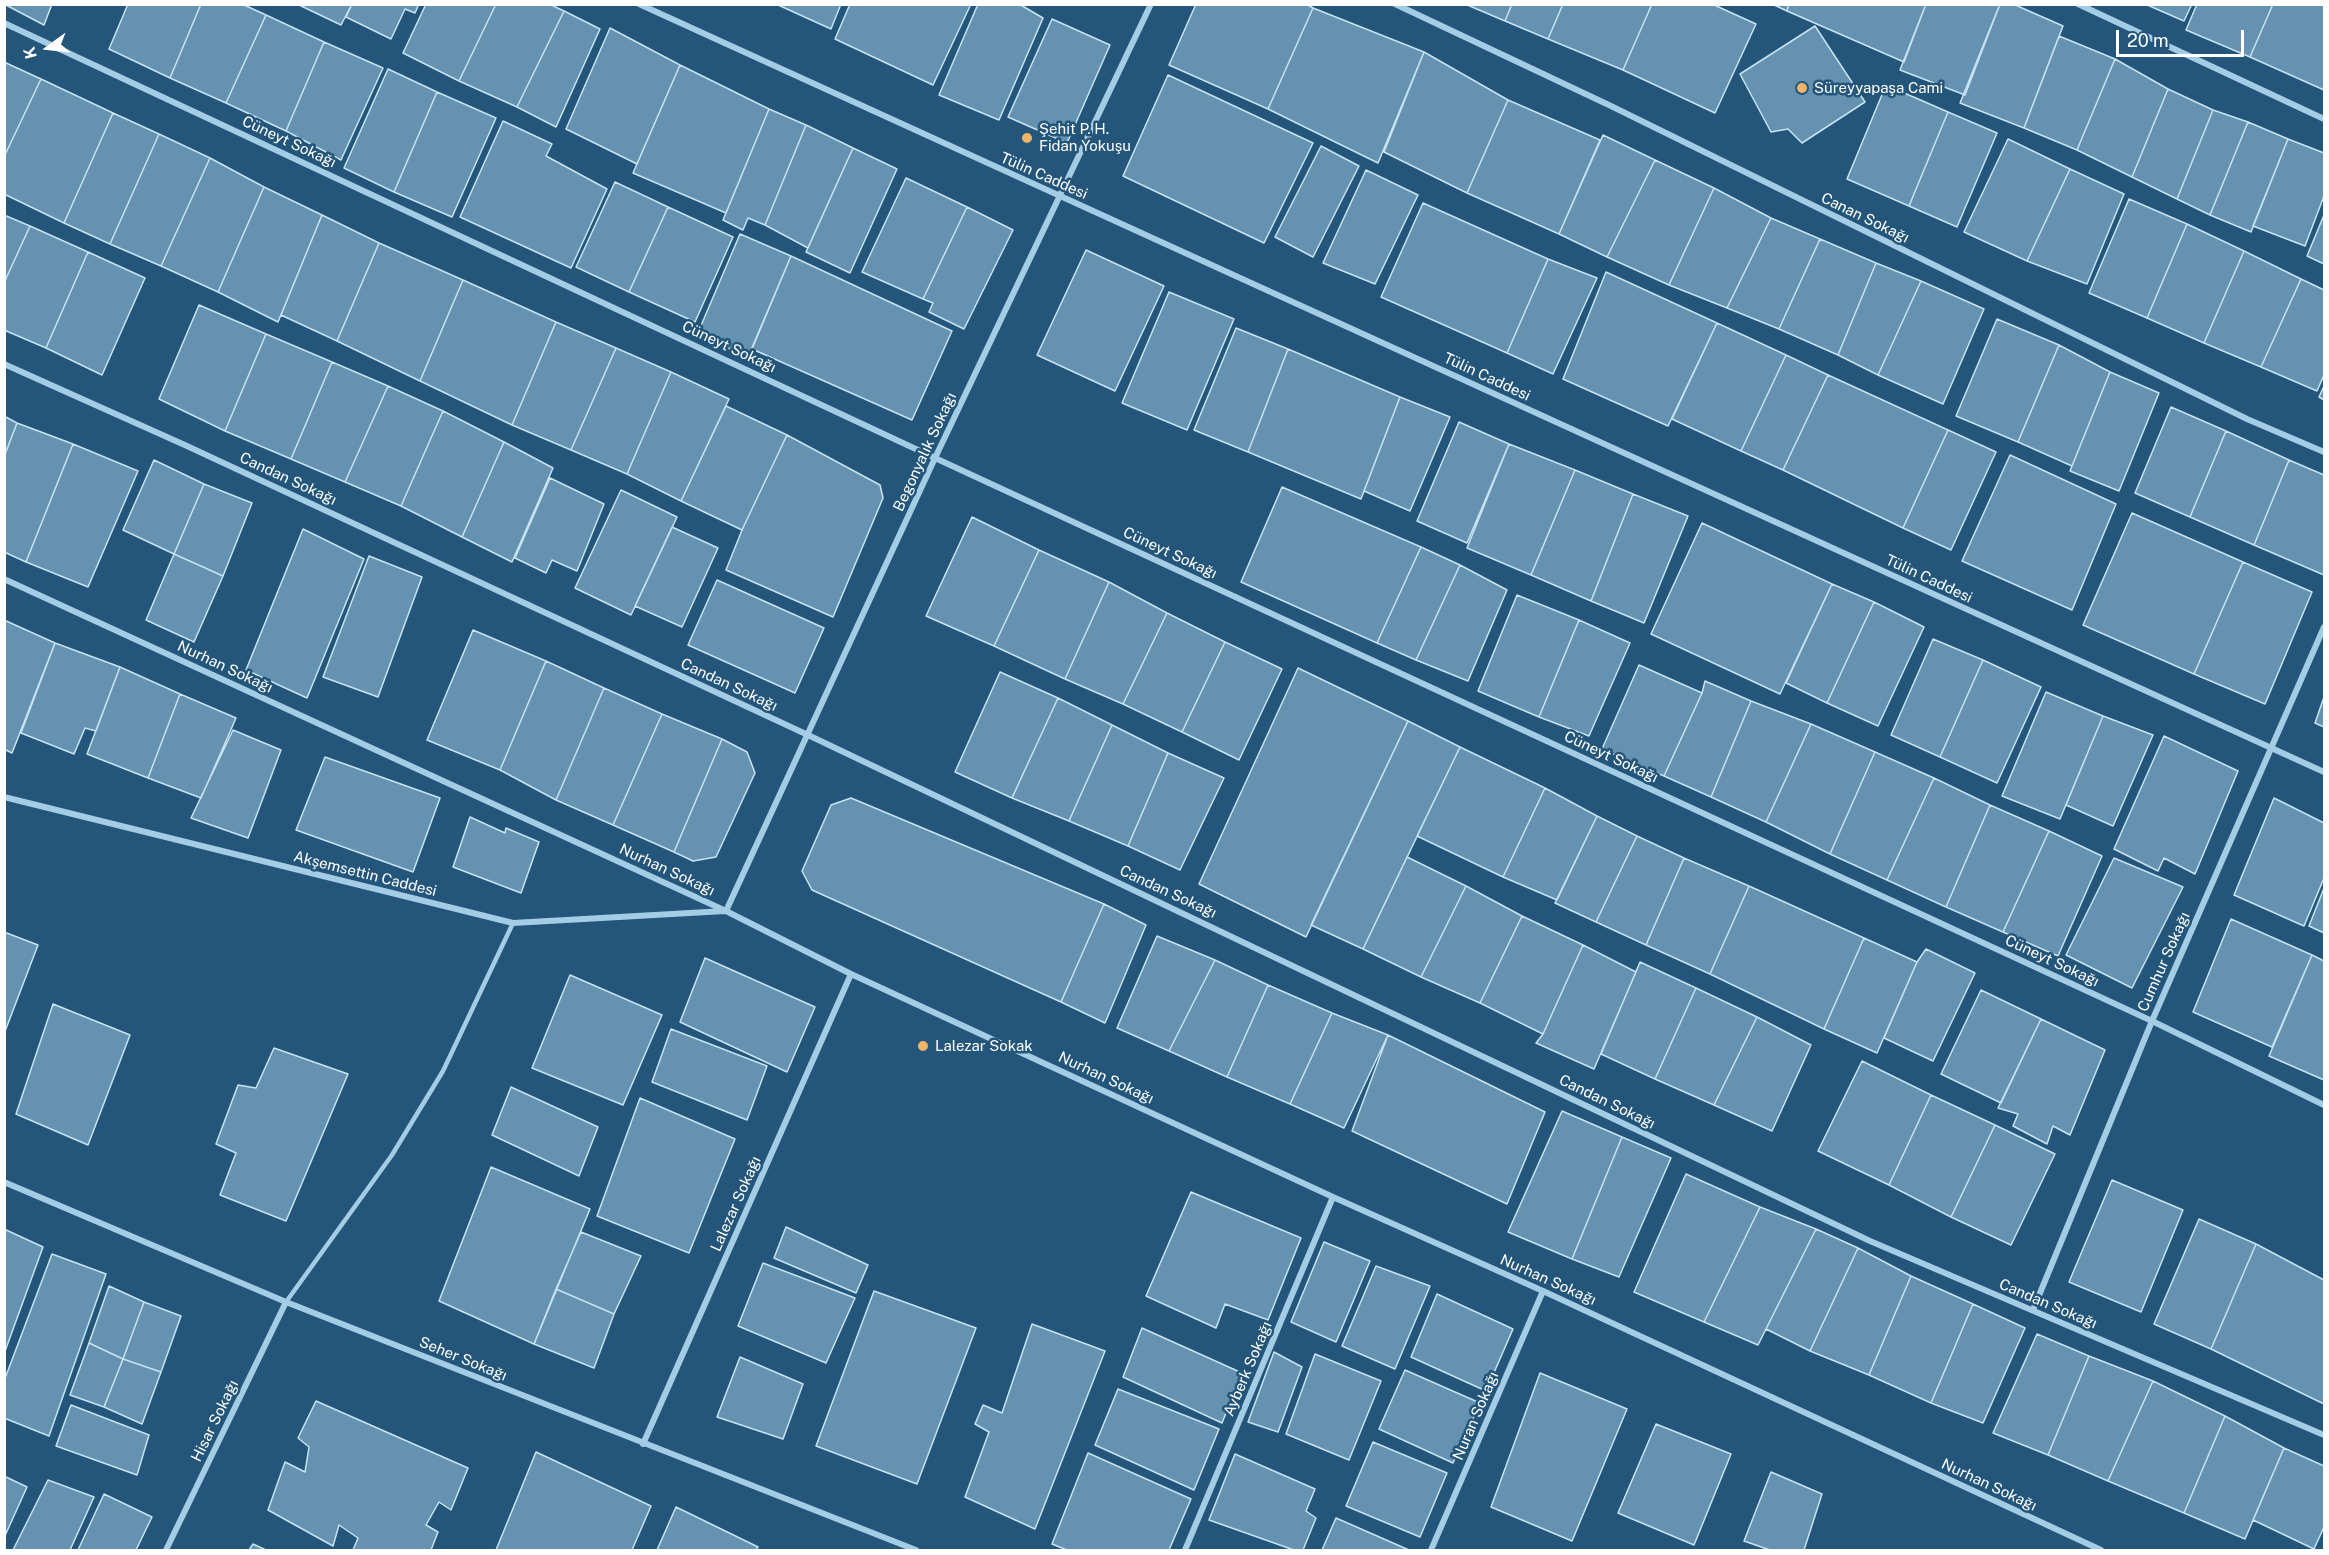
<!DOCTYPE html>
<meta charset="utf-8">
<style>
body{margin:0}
#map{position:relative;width:2329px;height:1555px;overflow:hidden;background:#23567a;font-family:"Public Sans",sans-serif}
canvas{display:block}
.frame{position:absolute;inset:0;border:6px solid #fff;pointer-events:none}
.north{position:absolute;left:18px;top:18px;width:60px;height:60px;-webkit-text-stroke:4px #23567a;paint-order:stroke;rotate:255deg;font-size:16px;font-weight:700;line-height:24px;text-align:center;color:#fff}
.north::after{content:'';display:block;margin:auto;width:21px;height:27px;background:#fff;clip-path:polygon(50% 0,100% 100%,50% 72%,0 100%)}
.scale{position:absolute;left:2116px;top:30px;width:128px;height:27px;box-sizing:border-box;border:3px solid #fff;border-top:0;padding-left:8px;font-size:18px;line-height:21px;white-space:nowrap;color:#fff;-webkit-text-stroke:4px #23567a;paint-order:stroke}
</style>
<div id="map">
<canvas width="2329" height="1555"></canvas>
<div class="frame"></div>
<div class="north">K</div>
<div class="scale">20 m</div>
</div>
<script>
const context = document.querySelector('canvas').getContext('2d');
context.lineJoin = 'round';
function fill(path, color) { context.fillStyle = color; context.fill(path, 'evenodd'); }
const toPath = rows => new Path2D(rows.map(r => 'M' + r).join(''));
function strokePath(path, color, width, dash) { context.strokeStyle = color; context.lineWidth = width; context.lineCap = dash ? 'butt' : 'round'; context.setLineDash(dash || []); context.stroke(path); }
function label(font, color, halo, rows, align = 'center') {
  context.font = font + ' "Public Sans",sans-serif'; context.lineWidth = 5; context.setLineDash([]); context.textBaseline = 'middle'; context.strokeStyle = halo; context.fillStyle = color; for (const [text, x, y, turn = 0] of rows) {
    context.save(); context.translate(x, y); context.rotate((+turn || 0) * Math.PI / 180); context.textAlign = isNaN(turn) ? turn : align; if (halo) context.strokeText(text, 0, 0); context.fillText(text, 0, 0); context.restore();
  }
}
const building = toPath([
 [4,4,52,4,44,25,4,4],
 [128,4,201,4,170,78,109,49,128,4],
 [201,4,242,4,266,15,226,103,170,78,201,4],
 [297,4,352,4,341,25,297,4],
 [352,4,419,4,415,13,405,9,391,39,346,17,352,4],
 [426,4,496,4,459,81,403,53,426,4],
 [496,4,549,4,564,11,517,107,459,81,496,4],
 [776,4,841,4,831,29,776,4],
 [850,4,971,4,933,85,835,39,850,4],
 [978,4,1019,4,1043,18,999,120,939,95,978,4],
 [1196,4,1306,4,1313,8,1268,109,1169,65,1196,4],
 [1465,4,1512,4,1505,21,1465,4],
 [1512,4,1563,4,1548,39,1505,21,1512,4],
 [1563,4,1652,4,1623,70,1548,39,1563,4],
 [1652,4,1712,4,1756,24,1715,113,1623,70,1652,4],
 [1772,4,1789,4,1787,11,1772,4],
 [1789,4,1926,4,1904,62,1787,11,1789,4],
 [1926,4,2000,4,1965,95,1900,70,1926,4],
 [2000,4,2013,4,2063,26,2024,128,1960,103,2000,4],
 [2145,4,2192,4,2184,21,2145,4],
 [2197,4,2273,4,2250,57,2186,30,2197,4],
 [2273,4,2324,4,2324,90,2250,57,2273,4],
 [1313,8,1424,52,1378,163,1268,109,1313,8],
 [564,11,600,29,556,127,517,107,564,11],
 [266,15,324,42,286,131,226,103,266,15],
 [1052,19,1110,45,1067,143,1008,117,1052,19],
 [1815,26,1865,102,1802,143,1788,129,1771,132,1740,74,1815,26],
 [610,28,680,65,637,164,566,129,610,28],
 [2059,36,2115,59,2077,150,2024,128,2059,36],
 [324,42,383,68,341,160,286,131,324,42],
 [1424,52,1508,100,1467,193,1384,152,1424,52],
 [2115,59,2168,89,2132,177,2077,150,2115,59],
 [4,62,41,79,4,157,4,62],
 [680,65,769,109,726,213,633,173,680,65],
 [388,69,437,92,394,192,344,168,388,69],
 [1168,75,1313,143,1264,243,1123,176,1168,75],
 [41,79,113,113,64,223,4,194,4,157,41,79],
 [1886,85,1948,112,1909,206,1847,179,1886,85],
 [2168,89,2213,110,2177,199,2132,177,2168,89],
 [437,92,496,118,452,217,394,192,437,92],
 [1508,100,1600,140,1559,234,1467,193,1508,100],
 [769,109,806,125,765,225,748,218,743,230,723,220,769,109],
 [2213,110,2248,122,2210,215,2177,199,2213,110],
 [1948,112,1997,133,1957,227,1909,206,1948,112],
 [113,113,159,134,110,244,64,223,113,113],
 [503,121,552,144,546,156,607,189,571,268,460,217,503,121],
 [2248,122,2288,139,2251,232,2210,215,2248,122],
 [806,125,853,148,808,248,765,225,806,125],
 [159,134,210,158,161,266,110,244,159,134],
 [1603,135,1655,160,1607,257,1559,234,1603,135],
 [2008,139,2070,169,2027,261,1964,232,2008,139],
 [2288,139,2324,153,2324,196,2305,246,2253,226,2288,139],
 [1321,146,1359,166,1313,257,1275,237,1321,146],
 [853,148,897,169,850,273,806,252,853,148],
 [210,158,264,187,218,292,161,266,210,158],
 [1655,160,1714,188,1669,285,1607,257,1655,160],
 [2070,169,2124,194,2087,284,2027,261,2070,169],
 [1366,170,1418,195,1375,284,1323,263,1366,170],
 [906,178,967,207,923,299,862,272,906,178],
 [615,182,668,207,629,292,576,267,615,182],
 [264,187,322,215,278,322,218,292,264,187],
 [1714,188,1771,218,1727,308,1669,285,1714,188],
 [2129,199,2187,224,2147,318,2089,293,2129,199],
 [1423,203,1548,259,1507,353,1381,297,1423,203],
 [668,207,733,237,695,322,629,292,668,207],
 [967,207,1013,230,964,329,929,312,933,303,923,299,967,207],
 [4,215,30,226,4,283,4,215],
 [322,215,379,243,337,341,281,315,322,215],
 [2324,215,2324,264,2307,256,2324,215],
 [1771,218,1820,239,1779,329,1727,308,1771,218],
 [2187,224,2244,251,2204,343,2147,318,2187,224],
 [30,226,88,252,46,348,4,330,4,283,30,226],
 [740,234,791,256,748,357,697,335,740,234],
 [1820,239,1876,263,1838,355,1779,329,1820,239],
 [379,243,463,280,420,381,337,341,379,243],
 [1086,250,1164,286,1115,391,1037,355,1086,250],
 [2244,251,2301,279,2261,367,2204,343,2244,251],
 [88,252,145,278,102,375,46,348,88,252],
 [791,256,952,331,912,420,752,349,791,256],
 [1548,259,1597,278,1553,374,1507,353,1548,259],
 [1876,263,1921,281,1878,375,1838,355,1876,263],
 [1606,272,1717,323,1668,426,1563,379,1606,272],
 [2301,279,2324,290,2324,375,2317,391,2261,367,2301,279],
 [463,280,556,322,512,425,420,381,463,280],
 [1921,281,1984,309,1943,404,1878,375,1921,281],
 [1169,292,1234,319,1187,430,1122,403,1169,292],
 [199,305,266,334,225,431,159,399,199,305],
 [1997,319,2059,345,2018,442,1956,416,1997,319],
 [556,322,616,348,571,450,512,425,556,322],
 [1717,323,1786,355,1741,451,1672,419,1717,323],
 [1236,328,1288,349,1248,452,1194,430,1236,328],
 [266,334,332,362,291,459,225,431,266,334],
 [2059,345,2110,372,2072,466,2018,442,2059,345],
 [616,348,671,372,627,474,571,450,616,348],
 [1288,349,1400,397,1361,499,1248,452,1288,349],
 [1786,355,1828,375,1783,470,1741,451,1786,355],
 [332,362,388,386,345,482,291,459,332,362],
 [671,372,729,399,681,501,627,474,671,372],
 [2110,372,2159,393,2119,491,2070,471,2110,372],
 [1828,375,1948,430,1903,528,1783,470,1828,375],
 [388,386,443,411,401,506,345,482,388,386],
 [2324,386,2324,400,2319,397,2324,386],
 [1400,397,1450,417,1410,511,1364,491,1400,397],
 [726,406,787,435,742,530,681,501,726,406],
 [2171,407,2226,431,2190,517,2135,493,2171,407],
 [443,411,504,442,462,537,401,506,443,411],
 [4,416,17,423,4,457,4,416],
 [1459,422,1509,444,1467,543,1417,521,1459,422],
 [17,423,73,444,26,562,4,552,4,457,17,423],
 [1948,430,1996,452,1951,550,1903,528,1948,430],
 [2226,431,2289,460,2254,545,2190,517,2226,431],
 [787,435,880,485,883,498,833,617,726,570,742,530,787,435],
 [504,442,553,468,512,562,462,537,504,442],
 [73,444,138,471,88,587,26,562,73,444],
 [1509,444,1575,470,1531,575,1467,548,1509,444],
 [2010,455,2116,504,2072,610,1962,561,2010,455],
 [154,460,204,484,174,554,123,530,154,460],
 [2289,460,2324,475,2324,575,2254,545,2289,460],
 [1575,470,1633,494,1591,601,1531,575,1575,470],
 [550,478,604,504,577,571,552,560,546,573,515,558,550,478],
 [204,484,252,503,223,576,174,554,204,484],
 [1282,487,1421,547,1377,643,1241,582,1282,487],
 [621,490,677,517,631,615,575,588,621,490],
 [1633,494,1688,516,1644,623,1591,601,1633,494],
 [2132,513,2243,562,2194,674,2083,625,2132,513],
 [972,517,1039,550,994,646,926,616,972,517],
 [1702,523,1832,584,1780,694,1651,634,1702,523],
 [672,527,718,548,682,627,635,606,672,527],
 [303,529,364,559,307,698,246,670,303,529],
 [1421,547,1460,565,1416,660,1377,643,1421,547],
 [1039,550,1109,582,1065,679,994,646,1039,550],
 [174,554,223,576,194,642,146,620,174,554],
 [369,556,422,577,378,697,323,677,369,556],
 [2243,562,2312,592,2265,704,2194,674,2243,562],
 [1460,565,1507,590,1468,681,1416,660,1460,565],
 [717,580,824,628,795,693,688,645,717,580],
 [1109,582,1167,613,1123,704,1065,679,1109,582],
 [1832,584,1874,602,1827,703,1786,683,1832,584],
 [1517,595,1579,620,1539,717,1478,691,1517,595],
 [1874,602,1924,627,1878,726,1827,703,1874,602],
 [1167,613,1225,642,1182,732,1123,704,1167,613],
 [4,620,55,643,12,753,4,749,4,620],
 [1579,620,1630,643,1589,736,1539,717,1579,620],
 [473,630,546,661,500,770,427,740,473,630],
 [1933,639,1983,660,1940,757,1891,735,1933,639],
 [1225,642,1282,669,1239,760,1182,732,1225,642],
 [55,643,120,667,96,731,85,728,74,754,21,733,55,643],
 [1983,660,2041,687,1997,783,1940,757,1983,660],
 [546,661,604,688,556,800,500,770,546,661],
 [1639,665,1702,693,1664,776,1602,749,1639,665],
 [120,667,180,694,148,778,87,754,120,667],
 [1298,668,1408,721,1306,937,1199,884,1298,668],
 [1000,672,1058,698,1012,798,955,772,1000,672],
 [1705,681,1751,701,1711,797,1664,776,1702,693,1705,681],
 [604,688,662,714,613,825,556,800,604,688],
 [2046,692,2103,716,2060,819,2002,796,2046,692],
 [180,694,236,718,201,798,148,778,180,694],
 [2324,697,2324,727,2315,723,2324,697],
 [1058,698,1112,725,1069,821,1012,798,1058,698],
 [1751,701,1811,724,1766,822,1711,797,1751,701],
 [662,714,722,739,674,852,613,825,662,714],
 [2103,716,2153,735,2113,826,2066,805,2103,716],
 [1408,721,1460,747,1363,949,1311,925,1408,721],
 [1811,724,1875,752,1830,854,1766,822,1811,724],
 [1112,725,1168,753,1128,846,1069,821,1112,725],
 [233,730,281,750,248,838,191,818,233,730],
 [2164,736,2238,771,2195,874,2164,858,2158,871,2114,849,2164,736],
 [722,739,747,752,755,773,716,857,693,861,674,852,722,739],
 [1460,747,1545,788,1503,877,1417,836,1460,747],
 [1875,752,1934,778,1887,880,1830,854,1875,752],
 [1168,753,1224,778,1180,870,1128,846,1168,753],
 [325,757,440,798,413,872,296,830,325,757],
 [1934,778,1990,805,1946,907,1887,880,1934,778],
 [1545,788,1597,816,1557,900,1503,877,1545,788],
 [851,798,1104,904,1061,1002,812,890,802,871,831,805,851,798],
 [2274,798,2324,823,2324,878,2304,926,2234,895,2274,798],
 [1990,805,2049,831,2003,932,1946,907,1990,805],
 [1597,816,1637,836,1596,922,1555,903,1597,816],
 [470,817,505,833,506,828,539,842,521,893,453,867,470,817],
 [2049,831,2102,856,2058,956,2003,932,2049,831],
 [1637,836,1684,858,1646,945,1596,922,1637,836],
 [1407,857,1466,886,1421,977,1363,949,1407,857],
 [1684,858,1749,886,1710,974,1646,945,1684,858],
 [2114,858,2183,887,2132,988,2066,955,2114,858],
 [1466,886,1522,916,1480,1003,1421,977,1466,886],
 [1749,886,1864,938,1824,1029,1710,974,1749,886],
 [2324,888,2324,933,2309,926,2324,888],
 [1104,904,1146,925,1105,1023,1061,1002,1104,904],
 [1522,916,1583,945,1543,1034,1480,1003,1522,916],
 [2231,919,2312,955,2272,1047,2193,1012,2231,919],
 [4,932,38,945,4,1034,4,932],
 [1157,936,1215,960,1169,1051,1117,1028,1157,936],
 [1864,938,1917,962,1877,1053,1824,1029,1864,938],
 [1583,945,1636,972,1594,1069,1536,1043,1543,1034,1583,945],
 [1926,949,1975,973,1933,1061,1884,1038,1917,962,1926,949],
 [2312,955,2324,961,2324,1080,2269,1056,2312,955],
 [705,958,815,1007,787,1072,680,1022,705,958],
 [1215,960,1268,985,1227,1077,1169,1051,1215,960],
 [1640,962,1696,988,1655,1079,1601,1054,1640,962],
 [570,975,662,1015,623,1105,532,1068,570,975],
 [1268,985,1332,1013,1290,1104,1227,1077,1268,985],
 [1696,988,1757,1017,1714,1105,1655,1079,1696,988],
 [1981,990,2041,1019,2001,1103,1941,1074,1981,990],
 [53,1004,130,1035,88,1145,16,1114,53,1004],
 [1332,1013,1388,1035,1344,1128,1290,1104,1332,1013],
 [1757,1017,1811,1045,1772,1131,1714,1105,1757,1017],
 [2041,1019,2105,1050,2070,1135,2053,1126,2047,1144,2013,1126,2018,1114,1998,1108,2041,1019],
 [671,1029,767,1066,747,1120,652,1082,671,1029],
 [1388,1035,1545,1112,1507,1204,1352,1131,1388,1035],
 [274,1048,348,1074,286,1221,220,1195,236,1153,216,1144,238,1085,256,1088,274,1048],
 [1862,1061,1931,1095,1889,1185,1818,1151,1862,1061],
 [511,1087,598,1127,579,1176,492,1135,511,1087],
 [1931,1095,1995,1125,1951,1217,1889,1185,1931,1095],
 [640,1098,735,1139,689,1253,597,1216,640,1098],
 [1562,1111,1622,1137,1572,1259,1508,1232,1562,1111],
 [1995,1125,2055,1154,2011,1245,1951,1217,1995,1125],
 [1622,1137,1671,1158,1619,1277,1572,1259,1622,1137],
 [491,1167,590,1209,534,1344,439,1301,491,1167],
 [1686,1174,1760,1207,1704,1322,1634,1292,1686,1174],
 [2112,1180,2183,1210,2141,1312,2069,1282,2112,1180],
 [1191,1192,1301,1238,1268,1320,1225,1304,1216,1328,1146,1296,1191,1192],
 [1760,1207,1816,1229,1758,1345,1704,1322,1760,1207],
 [2199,1219,2256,1244,2211,1349,2154,1324,2199,1219],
 [786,1227,868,1265,856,1293,774,1258,786,1227],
 [4,1229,43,1247,4,1354,4,1229],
 [1816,1229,1858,1248,1810,1351,1766,1329,1816,1229],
 [581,1232,641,1256,614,1314,556,1289,581,1232],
 [1324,1242,1370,1261,1336,1342,1291,1322,1324,1242],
 [2256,1244,2324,1280,2324,1404,2211,1349,2256,1244],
 [1858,1248,1911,1276,1869,1375,1810,1351,1858,1248],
 [52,1254,106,1274,49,1436,4,1418,4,1381,52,1254],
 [763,1263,855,1298,826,1363,738,1326,763,1263],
 [1376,1266,1430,1286,1395,1369,1342,1346,1376,1266],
 [1911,1276,1973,1304,1931,1403,1869,1375,1911,1276],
 [109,1286,144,1302,123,1359,89,1343,109,1286],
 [556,1289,614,1314,594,1368,534,1344,556,1289],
 [874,1291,976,1328,917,1484,816,1446,874,1291],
 [1437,1294,1513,1329,1486,1391,1411,1357,1437,1294],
 [144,1302,181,1316,161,1372,123,1359,144,1302],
 [1973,1304,2025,1328,1983,1423,1931,1403,1973,1304],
 [1032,1324,1105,1351,1035,1529,965,1497,989,1432,975,1424,983,1405,1002,1413,1032,1324],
 [1142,1328,1242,1373,1222,1423,1123,1377,1142,1328],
 [2037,1334,2089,1356,2048,1455,1993,1433,2037,1334],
 [89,1343,123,1359,104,1407,70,1395,89,1343],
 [1274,1352,1302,1367,1278,1432,1248,1422,1274,1352],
 [1315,1354,1381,1381,1349,1460,1286,1434,1315,1354],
 [2089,1356,2153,1381,2108,1481,2048,1455,2089,1356],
 [740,1357,803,1384,783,1439,717,1417,740,1357],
 [123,1359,161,1372,142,1424,104,1407,123,1359],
 [1405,1370,1480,1403,1453,1463,1379,1429,1405,1370],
 [1540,1373,1627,1409,1572,1541,1491,1507,1540,1373],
 [2153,1381,2225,1416,2184,1513,2108,1481,2153,1381],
 [1118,1389,1219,1429,1194,1490,1095,1445,1118,1389],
 [316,1401,468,1468,451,1510,439,1502,426,1525,438,1532,431,1550,353,1550,358,1538,339,1525,333,1546,268,1510,285,1462,305,1472,309,1447,298,1438,316,1401],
 [71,1405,149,1435,137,1475,56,1446,71,1405],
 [2225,1416,2284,1448,2245,1539,2184,1513,2225,1416],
 [1656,1424,1731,1454,1694,1545,1618,1513,1656,1424],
 [1373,1442,1447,1473,1420,1537,1346,1506,1373,1442],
 [2284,1448,2324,1466,2324,1527,2314,1549,2253,1520,2284,1448],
 [536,1452,651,1506,632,1550,496,1550,536,1452],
 [1088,1453,1191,1499,1169,1550,1067,1550,1052,1544,1088,1453],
 [1235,1454,1315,1489,1306,1511,1316,1518,1303,1550,1294,1550,1209,1520,1235,1454],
 [1771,1472,1822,1494,1804,1550,1770,1550,1744,1541,1771,1472],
 [4,1476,27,1487,4,1538,4,1476],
 [48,1480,94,1497,70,1550,13,1550,48,1480],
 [104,1494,152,1517,136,1550,78,1550,104,1494],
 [676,1507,758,1547,756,1550,657,1550,676,1507],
 [1336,1518,1409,1550,1322,1550,1336,1518],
 [253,1544,266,1550,249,1550,253,1544]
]);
fill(building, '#6492b0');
strokePath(building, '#c8e3f4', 1.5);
strokePath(toPath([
 [286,1302,392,1155,443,1071,513,923]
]), '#a5cce5', 4.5);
strokePath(toPath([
 [639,4,2324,772],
 [1395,4,1611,106,2247,419,2324,452],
 [2078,4,2324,119],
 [4,23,935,458,2152,1021,2324,1105],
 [4,364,187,446,808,735,1870,1241,2324,1435],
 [4,579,726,911,851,974,1333,1197,1543,1291,2101,1550],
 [4,797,513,923,725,911],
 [726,911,935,458,1151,4],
 [4,1182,286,1302,916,1550],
 [2033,1310,2152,1021,2324,627],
 [643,1444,851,974],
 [166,1550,286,1302],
 [1185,1550,1333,1197],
 [1431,1550,1543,1291]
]), '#a5cce5', 6);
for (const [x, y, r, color] of [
 [1802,88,6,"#f0b468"],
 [1027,138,6,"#f0b468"],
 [923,1046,6,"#f0b468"]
]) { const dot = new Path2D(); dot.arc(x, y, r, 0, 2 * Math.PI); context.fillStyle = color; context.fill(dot); strokePath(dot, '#23567a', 2); }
label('15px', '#fff', '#23567a', [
 ["Süreyyapaşa Cami",1814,88],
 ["Şehit P. H.",1039,129],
 ["Fidan Yokuşu",1039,146],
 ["Lalezar Sokak",935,1046]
], 'left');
label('15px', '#fff', '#23567a', [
 ["Cüneyt Sokağı",289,142,25],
 ["Tülin Caddesi",1044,176,24],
 ["Canan Sokağı",1865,218,26],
 ["Cüneyt Sokağı",729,347,25],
 ["Tülin Caddesi",1487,377,25],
 ["Begonyalık Sokağı",925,452,-65],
 ["Candan Sokağı",288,479,25],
 ["Cüneyt Sokağı",1170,553,25],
 ["Tülin Caddesi",1929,579,25],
 ["Nurhan Sokağı",225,667,25],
 ["Candan Sokağı",729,685,25],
 ["Cüneyt Sokağı",1611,757,25],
 ["Nurhan Sokağı",667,870,25],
 ["Akşemsettin Caddesi",365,874,14],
 ["Candan Sokağı",1168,892,25],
 ["Cüneyt Sokağı",2052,961,25],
 ["Cumhur Sokağı",2164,962,-66],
 ["Nurhan Sokağı",1106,1078,25],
 ["Candan Sokağı",1607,1102,26],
 ["Lalezar Sokağı",736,1204,-66],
 ["Nurhan Sokağı",1548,1280,24],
 ["Candan Sokağı",2048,1304,23],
 ["Seher Sokağı",463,1359,22],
 ["Ayberk Sokağı",1248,1369,-67],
 ["Nuran Sokağı",1476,1416,-67],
 ["Hisar Sokağı",215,1421,-64],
 ["Nurhan Sokağı",1989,1485,25]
]);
</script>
